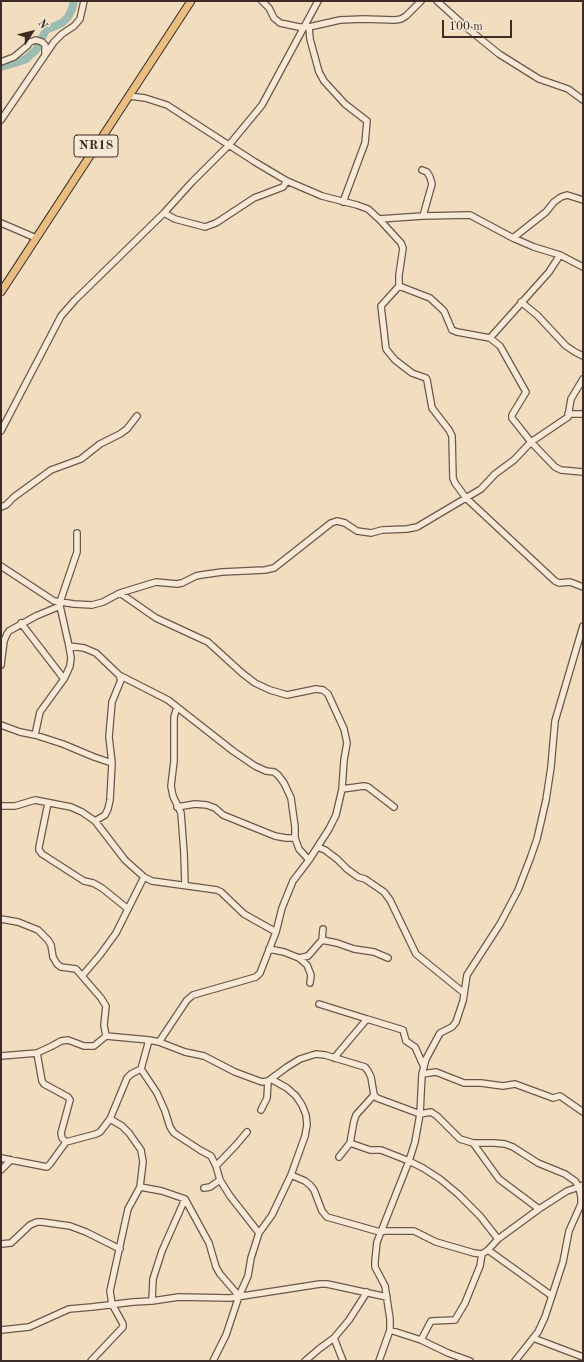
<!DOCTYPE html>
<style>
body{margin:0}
#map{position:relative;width:584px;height:1362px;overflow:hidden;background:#f2ddbf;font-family:"Old Standard TT",serif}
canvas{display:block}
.frame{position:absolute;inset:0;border:2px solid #3c2c25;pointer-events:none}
.north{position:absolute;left:12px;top:12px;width:40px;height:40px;-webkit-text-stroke:3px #f7e9d5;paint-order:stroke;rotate:54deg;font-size:11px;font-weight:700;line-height:16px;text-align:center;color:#3c2c25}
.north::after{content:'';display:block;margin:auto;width:14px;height:18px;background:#3c2c25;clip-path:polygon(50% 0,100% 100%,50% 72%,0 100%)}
.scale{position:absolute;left:442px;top:20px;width:70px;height:18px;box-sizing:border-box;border:2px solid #3c2c25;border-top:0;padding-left:5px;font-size:12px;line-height:14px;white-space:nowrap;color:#3c2c25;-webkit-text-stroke:3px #f7e9d5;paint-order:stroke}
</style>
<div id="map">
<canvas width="584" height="1362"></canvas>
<div class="frame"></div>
<div class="north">N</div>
<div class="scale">100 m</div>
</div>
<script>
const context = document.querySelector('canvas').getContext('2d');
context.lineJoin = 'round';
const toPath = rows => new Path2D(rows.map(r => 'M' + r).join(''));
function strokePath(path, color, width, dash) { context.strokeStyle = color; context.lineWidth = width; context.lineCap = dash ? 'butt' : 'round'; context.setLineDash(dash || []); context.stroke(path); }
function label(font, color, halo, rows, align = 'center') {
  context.font = font + ' "Old Standard TT",serif'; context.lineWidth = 3; context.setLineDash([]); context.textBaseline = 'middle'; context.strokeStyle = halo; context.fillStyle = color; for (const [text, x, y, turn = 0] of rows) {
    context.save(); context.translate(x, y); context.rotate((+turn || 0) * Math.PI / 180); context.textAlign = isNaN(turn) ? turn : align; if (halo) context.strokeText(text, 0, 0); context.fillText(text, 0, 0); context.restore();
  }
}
strokePath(toPath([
 [1,67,18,62,26,59,36,50,46,30,62,23,68,17,72,9,74,1]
]), '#9bbcb0', 8);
const minor = toPath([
 [262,1,269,8,274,18,280,23,299,27,309,27,340,20,363,19,395,20,401,19,406,16,421,1],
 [437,1,467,28,499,54,539,79,568,89,583,100],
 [309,27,310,39,319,72,324,81,345,104,367,121,365,143,343,202],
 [1,62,14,57,27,46,30,42,36,40,42,42,45,45,45,55],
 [129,96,145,98,167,105,255,162,287,181,322,196,357,205,368,209,379,219,423,216,470,215,513,238,534,247,560,255,583,267],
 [1,120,54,42,62,34,74,26,80,19,84,1],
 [422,170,427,172,430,177,432,184,423,216],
 [164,213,175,219,205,227,216,223,254,198,283,187,287,181],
 [379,219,401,243,403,248,399,275,399,286,381,306,386,349,395,360,412,373,426,378,427,380,432,408,449,430,452,436,453,478,455,483,466,498,555,581,559,583,570,582,583,587],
 [1,223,36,238],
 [513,238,546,212,554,202,561,197,567,195,583,200],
 [399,286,430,298,444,311,452,330,457,332,490,338,500,346,526,392,512,415,512,418,531,442,555,467,561,470,583,472],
 [521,302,537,315,566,346,575,352,583,356],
 [490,338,549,272,560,255],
 [568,414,583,414],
 [1,431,61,316,75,300,164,213,192,182,229,145,262,105,318,1],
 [1,507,6,505,14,497,51,470,81,459,100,444,120,434,127,429,137,416],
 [1,566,54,601,74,604,92,605,103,602,120,593,156,618,208,642,242,673,255,683,270,690,287,695,316,689,323,690,328,694,344,729,347,743,344,760,342,789,336,815,329,829,309,860,293,881,282,908,276,932,260,973,256,977,193,995,187,1000,159,1042],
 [120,593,156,582,177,584,182,583,196,576,201,575,222,572,265,570,274,568,331,523,337,521,345,523,357,531,371,533,382,530,407,529,417,527,481,489,495,474,514,460,531,442,568,417,571,399,583,379],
 [21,623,64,679],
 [69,646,84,648,96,653,119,675,121,680,112,702,109,737,112,763,110,800,108,809,105,815,95,821],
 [1,665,4,641,7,634,9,631,36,616,60,606],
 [119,675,168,700,233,751,255,766,266,771,274,772,278,775,284,783,291,798,295,827,295,838,299,849,309,860],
 [177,707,174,717,174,761,171,786,173,796,181,813,184,853,185,885],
 [1,725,20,732,35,735,63,744,94,757,112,763],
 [35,735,40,712,64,679,70,666,71,658,69,646,60,606,60,602,77,552,77,533],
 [342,789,364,786,368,787,394,807],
 [48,803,39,847,39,850,42,854,84,881,93,883,102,888,128,909],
 [1,806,15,806,35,800,71,807,82,812,95,821,125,860,144,877,152,881,217,890,221,892,244,914,276,932],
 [177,807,195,804,207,805,215,808,223,815,275,836,286,838,295,838],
 [318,847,325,850,337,859,347,869,358,877,365,879,384,892,390,900,416,954,464,993],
 [1,919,18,922,38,930,48,940,51,945,53,957,57,964,61,967,76,969,82,976,101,998,106,1006,104,1025,106,1036],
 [322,940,337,943,354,949,374,952,388,958],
 [269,949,284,952,299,958,308,956,322,940,323,929],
 [299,958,307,965,311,975,310,983],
 [82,976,100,955,116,933,144,877],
 [319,1004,367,1019],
 [37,1053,42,1081,44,1084,68,1097,70,1100,61,1133,62,1138,66,1142],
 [1,1056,37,1053,52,1046,61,1041,68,1040,84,1046,94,1046,106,1036,149,1040,159,1042,185,1052,204,1056,235,1072,262,1082,268,1081,287,1067,300,1059,316,1054,325,1055,365,1067,368,1071,371,1077,374,1095,377,1098,420,1114,431,1112,437,1116,460,1139,473,1143,499,1179,539,1209],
 [334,1058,367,1019,403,1030,406,1041,415,1047,424,1067],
 [141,1069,157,1093,165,1111,170,1127,174,1133,200,1150,211,1156,216,1166,220,1180,230,1196,259,1233],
 [422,1074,436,1072,464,1083,481,1083,503,1086,515,1084,553,1098,560,1096,583,1112],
 [261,1110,267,1098,268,1081],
 [350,1143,370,1150,381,1150,409,1161,423,1168,440,1179,458,1194,480,1216,498,1239],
 [473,1143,494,1143,505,1144,513,1147,538,1163,565,1174,575,1181,579,1187,581,1197,581,1204,569,1231,563,1262,545,1317,538,1332,515,1361],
 [339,1157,350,1143,354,1121,356,1115,374,1095],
 [1,1158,47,1167,50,1164,66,1142,96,1134,100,1132,110,1119,127,1078,131,1074,141,1069,149,1040],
 [216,1166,236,1145,247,1132],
 [1,1170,11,1160],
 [291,1175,305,1181,310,1185,314,1190,322,1211,327,1217,380,1232,385,1231,414,1231,436,1242,474,1253,482,1254,488,1250,498,1239,539,1209,567,1191,579,1187,583,1185],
 [140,1187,162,1191,185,1199,209,1243,216,1267,220,1274,239,1296],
 [204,1188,210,1187,220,1180],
 [1,1244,11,1243,30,1225,37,1222,42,1222,70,1226,86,1232,120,1249],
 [488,1250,552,1296],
 [152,1301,153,1279,162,1251,185,1199],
 [1,1330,29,1327,69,1309,92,1307,133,1302,152,1301,179,1297,230,1298,320,1284,327,1284,387,1297],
 [390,1330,421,1340,448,1353,470,1361],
 [334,1338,343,1361],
 [533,1338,583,1357],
 [421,1340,431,1321,455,1320,465,1303,480,1266,482,1254],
 [91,1361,123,1327,123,1324,112,1304,110,1291,128,1209,140,1187,143,1162,141,1150,129,1133,122,1126,110,1119],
 [213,1361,226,1335,239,1296,248,1276,251,1258,259,1233,272,1215,291,1175,305,1136,307,1125,306,1115,302,1105,296,1096,287,1088,271,1079],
 [305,1361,319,1349,334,1338,349,1320,367,1292],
 [379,1361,390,1330,390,1319,385,1286,375,1267,375,1261,377,1242,409,1161,415,1142,420,1114,422,1074,426,1059,440,1033,452,1027,456,1022,463,1001,467,975,500,924,518,890,530,859,537,839,546,800,551,767,555,721,583,626]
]);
const major = toPath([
 [1,292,191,1]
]);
strokePath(minor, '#6a584c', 8);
strokePath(major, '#3c2c25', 9);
strokePath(minor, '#f7e9d5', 5.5);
strokePath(major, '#e9be80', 7);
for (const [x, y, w] of [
 [96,146,44]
]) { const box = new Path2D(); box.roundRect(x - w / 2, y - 11, w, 22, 3); context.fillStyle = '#f7e9d5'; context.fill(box); strokePath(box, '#3c2c25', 1); }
label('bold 13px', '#3c2c25', null, [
 ["NR18",96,146]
]);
</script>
